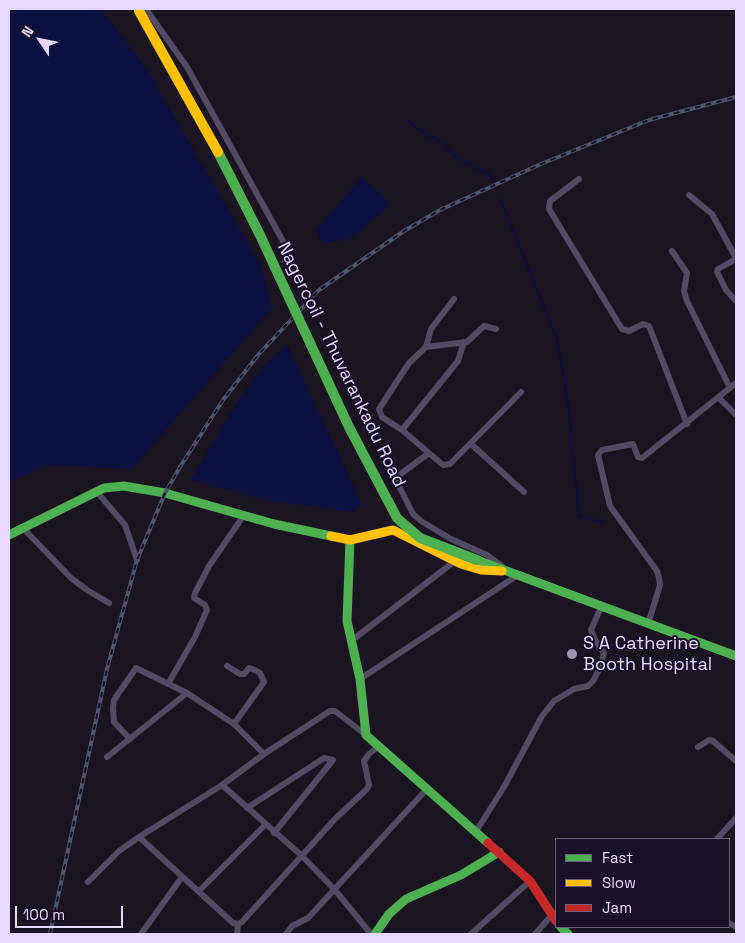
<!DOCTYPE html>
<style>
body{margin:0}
#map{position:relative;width:745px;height:943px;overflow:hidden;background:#1b1522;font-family:"Space Grotesk",sans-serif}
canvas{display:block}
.frame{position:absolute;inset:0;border:10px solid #e6d8fe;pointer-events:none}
.legend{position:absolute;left:555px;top:838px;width:175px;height:90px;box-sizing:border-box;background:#1a1027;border:1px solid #6c607d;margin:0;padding:6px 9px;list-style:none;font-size:15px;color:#e6d8fe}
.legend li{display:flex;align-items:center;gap:10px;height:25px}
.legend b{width:25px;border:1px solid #6c607d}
.north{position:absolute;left:15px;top:15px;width:50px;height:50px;-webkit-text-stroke:4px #1a1027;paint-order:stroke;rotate:304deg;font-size:14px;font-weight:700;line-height:20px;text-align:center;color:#e6d8fe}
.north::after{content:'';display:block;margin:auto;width:18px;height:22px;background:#e6d8fe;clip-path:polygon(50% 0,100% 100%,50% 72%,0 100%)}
.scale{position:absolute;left:15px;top:906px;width:108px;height:22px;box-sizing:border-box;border:2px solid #e6d8fe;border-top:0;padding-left:6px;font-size:15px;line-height:18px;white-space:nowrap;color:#e6d8fe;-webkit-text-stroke:4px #1a1027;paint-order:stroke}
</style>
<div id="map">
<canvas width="745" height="943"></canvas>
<div class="frame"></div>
<ul class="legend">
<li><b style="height:6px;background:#4caf50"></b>Fast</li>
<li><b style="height:6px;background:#ffc107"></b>Slow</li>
<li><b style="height:6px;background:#c62828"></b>Jam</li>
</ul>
<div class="north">N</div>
<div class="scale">100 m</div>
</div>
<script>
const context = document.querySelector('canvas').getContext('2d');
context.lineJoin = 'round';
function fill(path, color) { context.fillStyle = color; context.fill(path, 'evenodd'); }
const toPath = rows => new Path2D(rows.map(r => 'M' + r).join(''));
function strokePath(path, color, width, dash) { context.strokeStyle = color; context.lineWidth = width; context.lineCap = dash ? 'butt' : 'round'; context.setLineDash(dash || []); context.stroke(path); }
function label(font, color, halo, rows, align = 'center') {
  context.font = font + ' "Space Grotesk",sans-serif'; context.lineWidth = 4; context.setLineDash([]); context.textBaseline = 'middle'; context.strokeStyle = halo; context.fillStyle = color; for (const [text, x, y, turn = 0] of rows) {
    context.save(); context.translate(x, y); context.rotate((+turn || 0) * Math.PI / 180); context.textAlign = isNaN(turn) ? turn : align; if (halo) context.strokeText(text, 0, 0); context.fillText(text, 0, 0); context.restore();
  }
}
fill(toPath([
 [9,9,101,9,146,68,261,266,272,308,132,469,49,465,9,482],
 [362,177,391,204,353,238,322,244,316,230],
 [287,344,362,504,353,512,265,500,191,480,235,405,265,365]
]), '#0d1142');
strokePath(toPath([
 [409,121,422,132,445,144,454,156,489,174,493,181],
 [500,198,557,339,569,411,579,516,603,522]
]), '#0d1142', 2);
strokePath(toPath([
 [146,9,187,67,289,252],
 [579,179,550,201,549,209,622,329,629,331,643,324,649,326,687,424],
 [689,195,712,214,736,258],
 [672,251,687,273,684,291,687,301,730,388],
 [736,259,718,269,717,272,726,290,736,301],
 [464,342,458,361,402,430,429,453,398,476,397,482,413,514,421,521,451,539,487,555,502,566],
 [426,347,431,329,454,299],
 [719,398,736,415],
 [402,430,382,417,379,409,409,363,426,347,467,342,484,326,496,329],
 [471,444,524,492],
 [429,453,443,465,450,464,521,392],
 [97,492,125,525,137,560],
 [22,527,71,578,87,590,109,603],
 [648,624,660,585,659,578,657,571,610,506,598,455,602,450,633,444,638,457,642,458,736,383],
 [351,641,455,561],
 [227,666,240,674,244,674,249,668,255,670,260,673,264,682,234,724],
 [360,679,518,575],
 [168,684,195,637,207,610,205,605,194,598,195,593,209,566,244,515],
 [130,739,114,722,113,708,114,700,136,668,187,693,234,724,264,754],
 [698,747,709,740,713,741,736,761],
 [107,757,187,693],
 [222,785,302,856,335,890,371,934],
 [247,808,324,758,333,760,274,833],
 [475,833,504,787,542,716,554,701,574,689,588,686,593,681,601,666,604,653,595,640,591,630,601,607],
 [139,837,233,923,238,924,242,922,334,820,367,789,369,785,364,761,369,754,378,747],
 [717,839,736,818],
 [88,882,119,851,139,837,222,785,264,754,330,711,335,711,366,735],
 [199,891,265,825],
 [729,923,736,927],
 [141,934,182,877],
 [237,934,238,924],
 [286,934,292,926,308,918,426,790],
 [471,934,530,881],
 [535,934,552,915]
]), '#524b63', 6);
strokePath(toPath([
 [9,535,104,488,124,486,165,493,274,524,331,536],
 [350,540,347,621,360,679,366,735,488,843],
 [477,560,736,656],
 [561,927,568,934],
 [375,934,389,914,406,899,461,875,499,852]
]), '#4caf50', 9);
strokePath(toPath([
 [331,536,350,540,393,530,461,564,481,570,502,571]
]), '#ffc107', 9);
strokePath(toPath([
 [488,843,530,881,556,921]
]), '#c62828', 9);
const rail = toPath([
 [50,934,107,669,137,560,165,493,180,467,223,400,258,355,319,290,404,231,440,210,541,164,649,120,736,97]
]);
strokePath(rail, '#4b566d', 4);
strokePath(rail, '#1a1027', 2, [5.5]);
strokePath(toPath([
 [218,152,260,235,349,427,397,518,420,538,477,560]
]), '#4caf50', 10);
strokePath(toPath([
 [139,11,218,152]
]), '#ffc107', 10);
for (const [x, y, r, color] of [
 [572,654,6,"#9f94b1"]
]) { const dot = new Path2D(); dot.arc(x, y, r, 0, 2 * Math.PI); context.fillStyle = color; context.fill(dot); strokePath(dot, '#1a1027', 2); }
label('18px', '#e6d8fe', '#1a1027', [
 ["Nagercoil - Thuvarankadu Road",341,365,64]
]);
label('18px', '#e6d8fe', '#1a1027', [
 ["S A Catherine",583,644],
 ["Booth Hospital",583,665]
], 'left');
</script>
